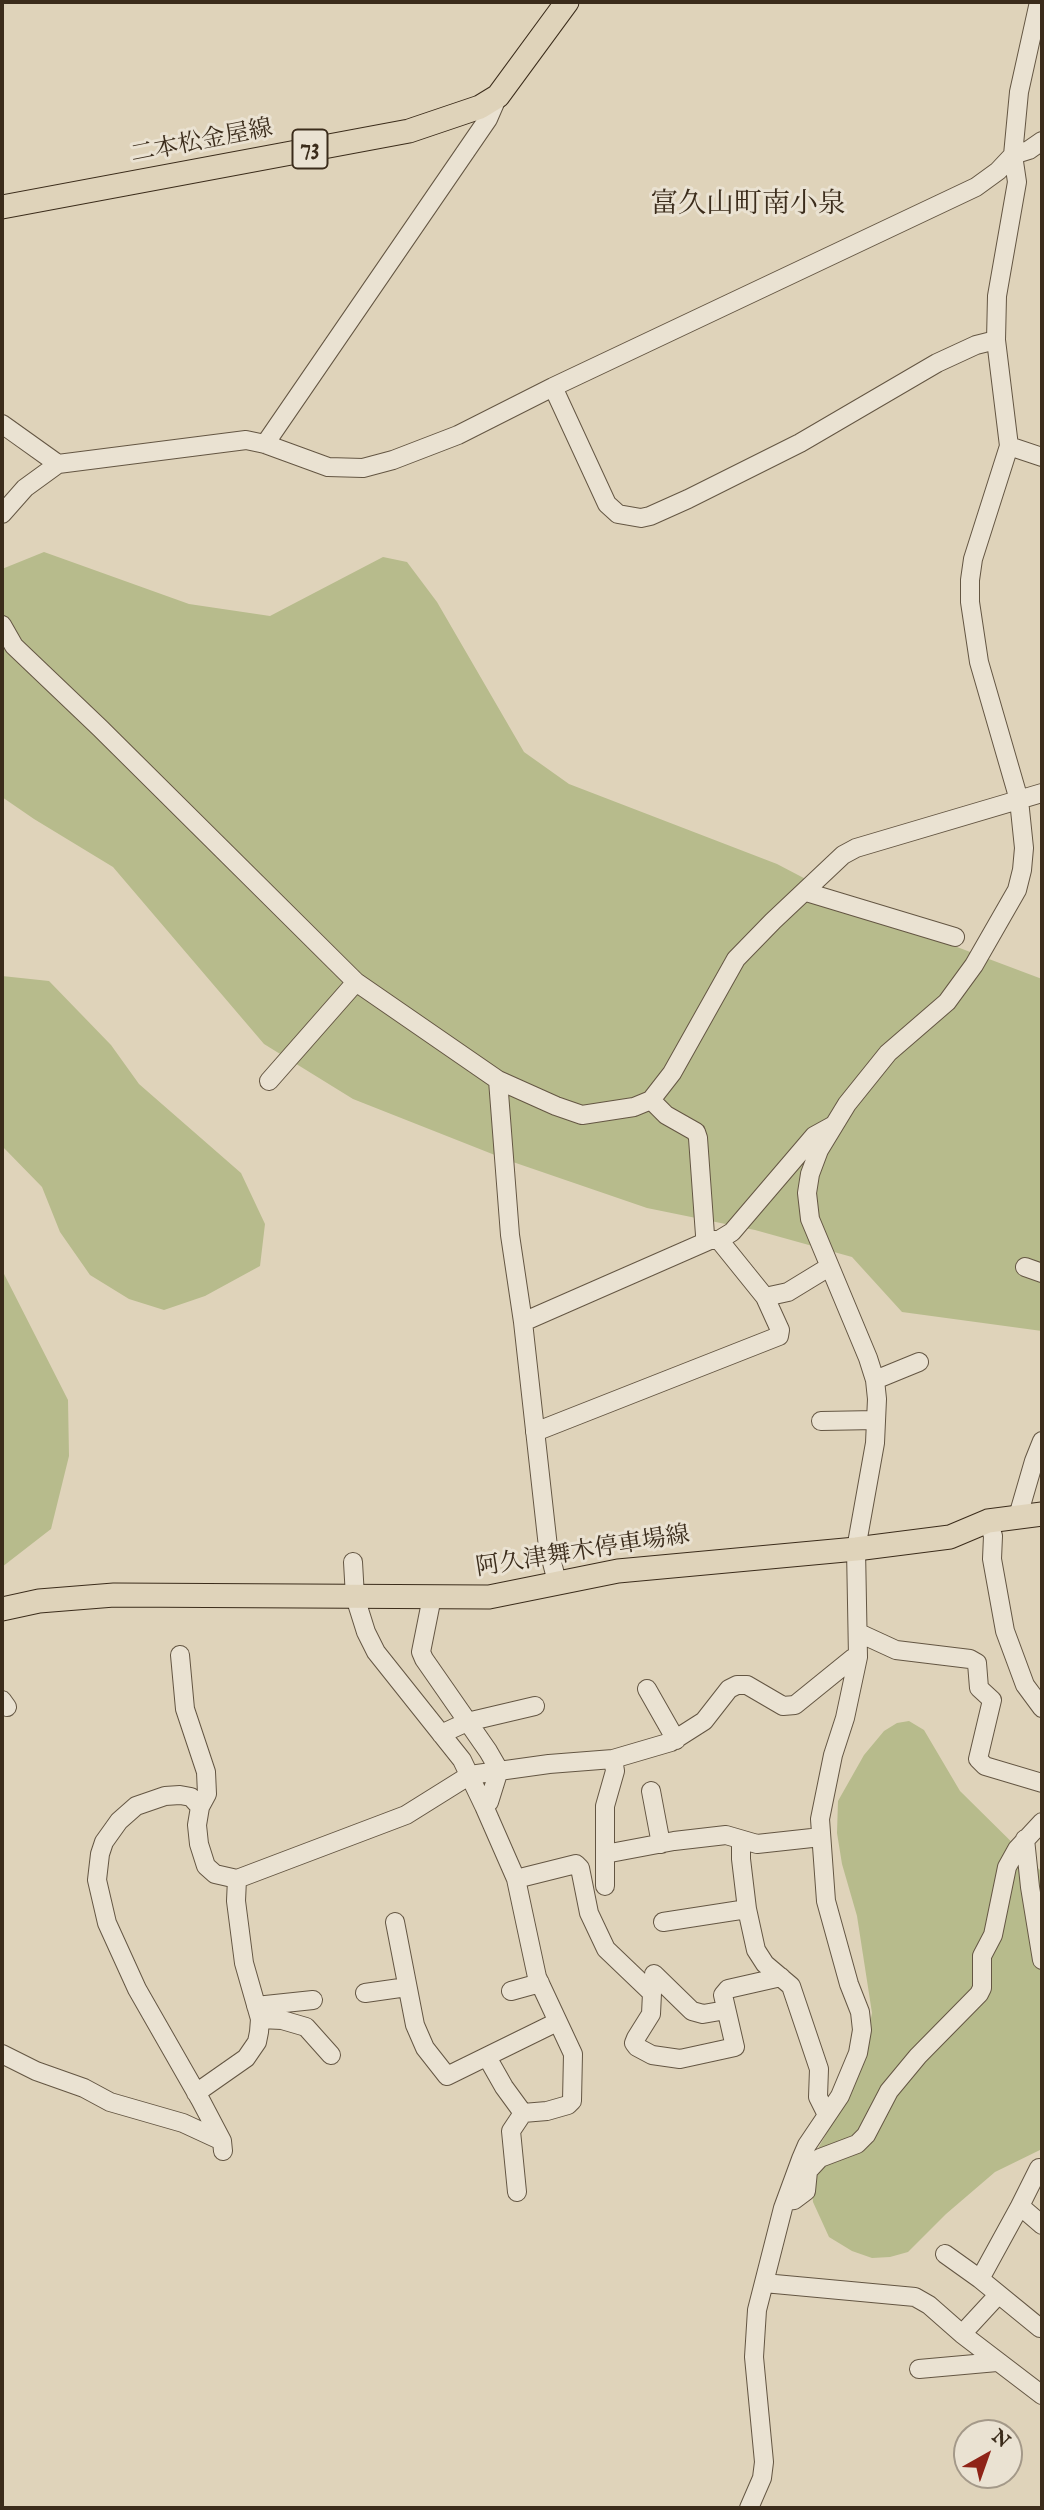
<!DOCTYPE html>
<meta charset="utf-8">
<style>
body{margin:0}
#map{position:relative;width:1044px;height:2510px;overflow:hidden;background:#dfd3ba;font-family:"IM FELL English",serif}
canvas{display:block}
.frame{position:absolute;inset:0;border:4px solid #3b2c1b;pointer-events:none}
.north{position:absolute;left:953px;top:2419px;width:70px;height:70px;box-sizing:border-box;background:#eae2d2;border:2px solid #a49989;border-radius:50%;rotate:40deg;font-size:19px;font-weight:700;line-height:28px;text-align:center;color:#3b2c1b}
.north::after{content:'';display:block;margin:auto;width:24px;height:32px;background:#8f2418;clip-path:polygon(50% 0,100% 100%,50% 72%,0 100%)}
</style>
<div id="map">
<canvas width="1044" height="2510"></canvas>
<div class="frame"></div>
<div class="north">N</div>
</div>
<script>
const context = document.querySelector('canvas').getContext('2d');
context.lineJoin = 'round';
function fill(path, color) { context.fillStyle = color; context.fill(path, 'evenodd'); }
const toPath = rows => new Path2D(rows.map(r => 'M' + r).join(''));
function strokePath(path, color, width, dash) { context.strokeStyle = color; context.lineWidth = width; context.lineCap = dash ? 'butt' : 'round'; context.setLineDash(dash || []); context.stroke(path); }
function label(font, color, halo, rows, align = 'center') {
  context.font = font + ' "IM FELL English","Noto Serif JP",serif'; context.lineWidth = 6; context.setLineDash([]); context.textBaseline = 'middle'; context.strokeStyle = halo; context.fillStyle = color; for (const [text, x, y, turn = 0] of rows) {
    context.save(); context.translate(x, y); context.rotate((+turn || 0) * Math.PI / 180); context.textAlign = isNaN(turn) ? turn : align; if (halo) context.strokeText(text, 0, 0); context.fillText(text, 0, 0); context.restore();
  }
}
fill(toPath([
 [44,552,189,604,270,616,383,557,407,562,437,602,524,752,569,784,777,864,880,918,1042,979,1042,1331,902,1312,852,1257,755,1230,647,1208,510,1161,353,1099,264,1044,113,867,34,819,2,797,2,569],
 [2,976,49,981,111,1045,139,1084,241,1173,265,1224,260,1266,205,1296,164,1310,129,1299,90,1275,60,1232,42,1187,2,1146],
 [2,1270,68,1400,69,1456,51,1529,2,1567],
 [909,1721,924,1730,960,1791,1042,1872,1042,2149,995,2172,946,2214,908,2252,890,2257,872,2258,852,2251,829,2237,813,2202,811,2177,817,2150,847,2098,866,2043,872,2013,857,1916,842,1864,837,1833,838,1801,864,1755,884,1731,897,1723]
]), '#b7bb8c');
const minor = toPath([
 [553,387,607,504,618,514,641,518,650,516,688,499,800,443,937,363,976,345,996,340],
 [2,424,58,464],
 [265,444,488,119,498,96],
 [1009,446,1042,457],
 [2,514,25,488,58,464,246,440,265,444,328,467,363,468,393,460,458,435,553,387,976,187,998,171,1013,155,1029,150,1042,141],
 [2,625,14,646,100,728,356,982,498,1080,556,1106,582,1115,634,1107,651,1100,672,1073,736,959,773,921,843,855,856,848,1042,793],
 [806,892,955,937],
 [498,1080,510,1235,523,1322,548,1547,557,1582],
 [269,1081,356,982],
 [719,1240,732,1232,814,1136,834,1125],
 [1025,1267,1042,1273],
 [765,1297,788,1292,829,1267],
 [523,1322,710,1240],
 [875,1380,919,1362],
 [821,1421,876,1420],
 [535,1432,779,1336,780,1330,765,1297,719,1240,710,1240,705,1235,698,1138,696,1132,666,1115,651,1100],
 [1018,1516,1034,1461,1042,1441],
 [988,1521,993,1536,992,1559,1005,1631,1025,1685,1042,1708],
 [353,1562,355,1597,366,1632,376,1652,462,1760,484,1806,516,1879,576,1864,580,1868,589,1913,606,1949,652,1993,651,2014,636,2038,634,2043,637,2047,652,2055,680,2059,735,2047,723,1995,728,1989,781,1977],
 [432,1597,421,1652,424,1659,488,1751,499,1770,489,1802,484,1806],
 [859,1633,896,1650,970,1659,977,1663,979,1688,992,1700,978,1759,985,1766,1042,1783],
 [180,1655,185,1709,206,1772,207,1794,200,1807],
 [647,1689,676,1740],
 [2,1700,7,1707],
 [441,1734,467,1722,535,1706],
 [651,1791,661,1844],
 [1025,1839,1030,1887,1042,1960],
 [741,1840,741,1859,747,1909,756,1950,765,1964,791,1986,819,2069,818,2097,827,2115],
 [605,1854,605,1806,615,1771,613,1759],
 [605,1886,605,1854,674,1841,726,1835,757,1844,821,1837],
 [395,1922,415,2025,425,2048,447,2076,557,2022],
 [663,1922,747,1909],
 [654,1974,692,2011,703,2014,726,2010],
 [511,1991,540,1983],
 [365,1993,407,1987],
 [256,2006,313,2000],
 [260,2019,282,2020,306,2027,331,2055],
 [2,2054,36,2071,84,2088,110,2102,183,2123,222,2141],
 [487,2057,504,2087,523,2113,547,2111,568,2105,572,2101,573,2054,537,1977,516,1879],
 [196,2093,246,2058,257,2042,259,2032,260,2019,244,1963,236,1901,237,1879],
 [223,2151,222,2141,201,2101,137,1989,107,1923,97,1880,100,1854,104,1842,119,1821,136,1806,165,1796,180,1795,191,1797,200,1807,197,1825,199,1844,206,1866,215,1874,237,1879,406,1815,470,1775,549,1764,613,1759,671,1742,704,1721,729,1689,737,1685,747,1685,783,1706,795,1705,853,1658,858,1657],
 [517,2192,511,2131,523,2113],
 [786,2201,794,2200,806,2191,808,2171,820,2158,857,2144,866,2135,889,2091,918,2056,979,1994,982,1988,982,1956,993,1935,1007,1867,1017,1849,1042,1822],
 [1020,2206,1039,2168],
 [945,2254,980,2279,1040,2328,1042,2325],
 [980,2279,1020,2206,1042,2225],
 [764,2283,915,2297,929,2305,962,2334,1042,2395],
 [962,2334,998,2295],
 [919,2369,997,2362],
 [749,2508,762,2478,764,2462,754,2357,757,2310,783,2208,801,2159,807,2145,840,2096,858,2053,862,2030,860,2012,849,1984,826,1901,820,1819,833,1755,845,1718,858,1657,856,1549,875,1443,877,1399,875,1380,868,1358,810,1219,807,1193,810,1174,819,1150,847,1104,888,1053,947,1002,974,965,1017,890,1022,870,1024,848,1019,800,979,662,970,602,970,580,973,559,1009,446,996,340,997,296,1017,182,1013,155,1019,92,1039,2]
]);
const major = toPath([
 [2,207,409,131,480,107,498,96,567,2],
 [2,1609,39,1601,114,1595,489,1597,618,1571,856,1549,950,1537,988,1521,1042,1514]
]);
strokePath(minor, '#645643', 20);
strokePath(major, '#3b2c1b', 25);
strokePath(minor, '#eae2d2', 18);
strokePath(major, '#dfd3ba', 23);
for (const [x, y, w] of [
 [310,149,35]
]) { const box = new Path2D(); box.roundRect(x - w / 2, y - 19.5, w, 39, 5); context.fillStyle = '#eae2d2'; context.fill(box); strokePath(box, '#3b2c1b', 2); }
label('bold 23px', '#3b2c1b', null, [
 ["73",310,149]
]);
label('24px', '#3b2c1b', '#eae2d2', [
 ["二本松金屋線",202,143,-11],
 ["阿久津舞木停車場線",583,1553,-9]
]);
label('28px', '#3b2c1b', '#eae2d2', [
 ["富久山町南小泉",748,206]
]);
</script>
